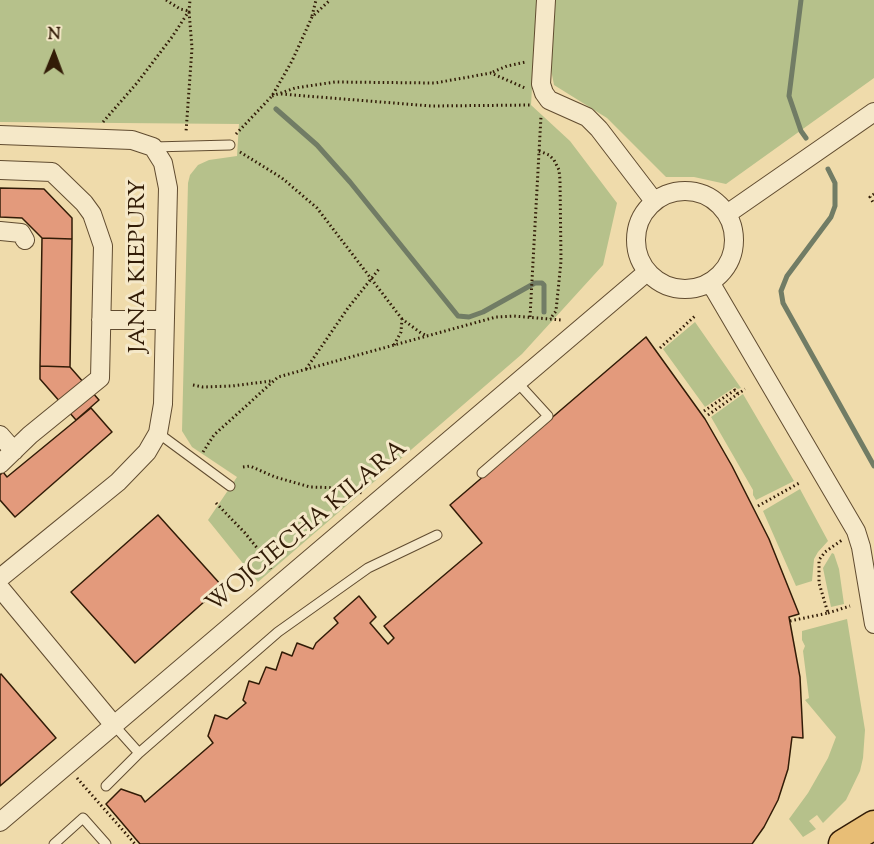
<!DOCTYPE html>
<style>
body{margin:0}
#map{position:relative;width:874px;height:844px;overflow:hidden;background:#efdbab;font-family:"Sorts Mill Goudy",serif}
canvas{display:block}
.north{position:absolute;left:24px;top:24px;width:60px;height:60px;-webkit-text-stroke:4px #f5e8c8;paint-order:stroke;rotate:1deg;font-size:16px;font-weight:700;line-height:24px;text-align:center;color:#321c07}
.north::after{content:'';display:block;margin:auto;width:21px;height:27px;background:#321c07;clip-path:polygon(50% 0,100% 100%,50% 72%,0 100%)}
</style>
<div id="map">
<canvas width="874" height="844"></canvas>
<div class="north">N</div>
</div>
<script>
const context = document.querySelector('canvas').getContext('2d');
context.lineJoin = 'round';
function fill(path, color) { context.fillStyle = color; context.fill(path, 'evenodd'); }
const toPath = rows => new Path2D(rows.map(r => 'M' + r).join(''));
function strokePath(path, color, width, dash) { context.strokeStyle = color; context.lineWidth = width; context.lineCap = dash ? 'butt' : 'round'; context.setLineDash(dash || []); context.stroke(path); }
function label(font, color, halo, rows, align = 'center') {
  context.font = font + ' "Sorts Mill Goudy",serif'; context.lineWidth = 6; context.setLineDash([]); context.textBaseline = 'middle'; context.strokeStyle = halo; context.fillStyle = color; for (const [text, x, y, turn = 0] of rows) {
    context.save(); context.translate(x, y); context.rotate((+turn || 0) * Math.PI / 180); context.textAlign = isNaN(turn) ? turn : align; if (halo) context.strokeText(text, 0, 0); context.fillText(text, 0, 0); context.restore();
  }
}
fill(toPath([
 [0,0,537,0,531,105,570,141,617,203,603,265,522,354,258,582,208,520,237,477,192,447,182,431,188,183,190,175,198,165,209,160,237,156,239,124,0,122],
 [553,0,874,0,874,78,726,184,694,177,666,177,607,118,554,85,550,64],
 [695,322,741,388,738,389,735,387,705,407,663,349],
 [743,394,794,481,756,500,753,495,753,490,711,417],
 [800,489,828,541,818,552,814,559,812,581,796,586,763,511],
 [832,553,834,554,839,569,844,604,831,607,823,568],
 [847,619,865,730,863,758,860,771,846,800,823,823,817,815,809,821,816,829,803,837,789,819,808,793,828,758,836,737,805,700,809,698,803,651,805,646,802,640,802,631]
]), '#b6c18b');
strokePath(toPath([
 [801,0,789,96,801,131,806,138],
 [276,109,317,145,350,182,458,316,469,317,483,312,535,283,542,283,544,285,544,312],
 [828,169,835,183,835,206,831,217,787,276,781,291,783,303,874,466]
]), '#717c65', 5);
const building = toPath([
 [0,188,44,189,72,218,72,239,42,238,22,218,0,217,0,188],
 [42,238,72,239,70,367,40,366,42,238],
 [646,337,705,419,732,466,769,539,799,614,789,617,800,677,803,738,792,737,788,769,778,800,764,827,752,844,140,844,106,804,121,789,141,796,145,802,213,743,208,736,215,715,227,719,246,703,243,700,249,681,259,684,266,667,276,670,282,652,292,656,297,643,313,649,316,643,338,623,334,618,359,596,376,617,370,623,388,644,394,638,384,626,482,543,450,505,646,337],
 [40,366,70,367,99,400,76,420,40,379,40,366],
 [91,408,112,432,15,517,0,500,0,475,3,472,7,477,91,408],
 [158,515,222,586,135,663,71,592,158,515],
 [1,674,56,738,0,786,0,675,1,674]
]);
fill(building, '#e39a7c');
strokePath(building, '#321c07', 1.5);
const lane = toPath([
 [153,147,230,145],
 [158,433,230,486],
 [482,473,548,416,517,382],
 [139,753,278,632,368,568,437,535],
 [106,786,139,753,113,724],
 [54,844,83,818,106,844]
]);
const street = toPath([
 [546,0,541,84,544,93,549,100,587,117,599,129,654,201],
 [0,135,132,140,153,147,163,163,168,188,163,404,158,433,147,452,118,482,0,578],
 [0,170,52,172,84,203,92,214,103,246,100,378,30,435,0,464],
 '636 240a49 49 0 1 1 98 0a49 49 0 1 1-98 0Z',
 [727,214,874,112],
 [0,231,21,233,25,240],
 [710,282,856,531,861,547,874,624],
 [101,320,165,320],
 [0,435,14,451],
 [0,588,113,724],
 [0,822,647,272]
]);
const primary = toPath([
 [843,844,874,825]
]);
strokePath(lane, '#614c30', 11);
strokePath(street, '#614c30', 20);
strokePath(primary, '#321c07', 31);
strokePath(toPath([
 [166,0,180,9,189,11,192,48,186,132],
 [312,16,316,0],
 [493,72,507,66,526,62],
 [281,94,431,106,532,105],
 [272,96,295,88,335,82,435,83,491,73,525,88],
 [103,122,137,83,172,37,189,11,190,0],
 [236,134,272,96,292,61,312,17,330,0],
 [539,151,549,155,554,160,559,170,560,180,561,261,556,311,550,319],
 [240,152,282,178,317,208,402,319],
 [874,194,870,197,874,204],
 [530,317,541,116],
 [394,345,401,332,402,319,421,333,428,336],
 [660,348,695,316],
 [306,369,348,308,379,269],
 [193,385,203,387,232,386,271,381],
 [704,411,735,390,738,394],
 [708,415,745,389],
 [203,452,214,435,278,377,496,317,514,316,562,320],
 [243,467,250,466,275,477,310,487,343,488,362,493],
 [216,503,245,533,266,559,271,569],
 [758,506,801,482],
 [828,613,850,606],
 [790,621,828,613,819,583,819,560,825,552,842,540],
 [77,778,135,844]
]), '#321c07', 3, [1.5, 3]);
strokePath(lane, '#f5e8c8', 9);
strokePath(street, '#f5e8c8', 18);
strokePath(primary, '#e8be76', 28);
label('24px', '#321c07', '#f5e8c8', [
 ["JANA KIEPURY",140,266,-90],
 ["WOJCIECHA KILARA",308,528,-40]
]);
</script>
